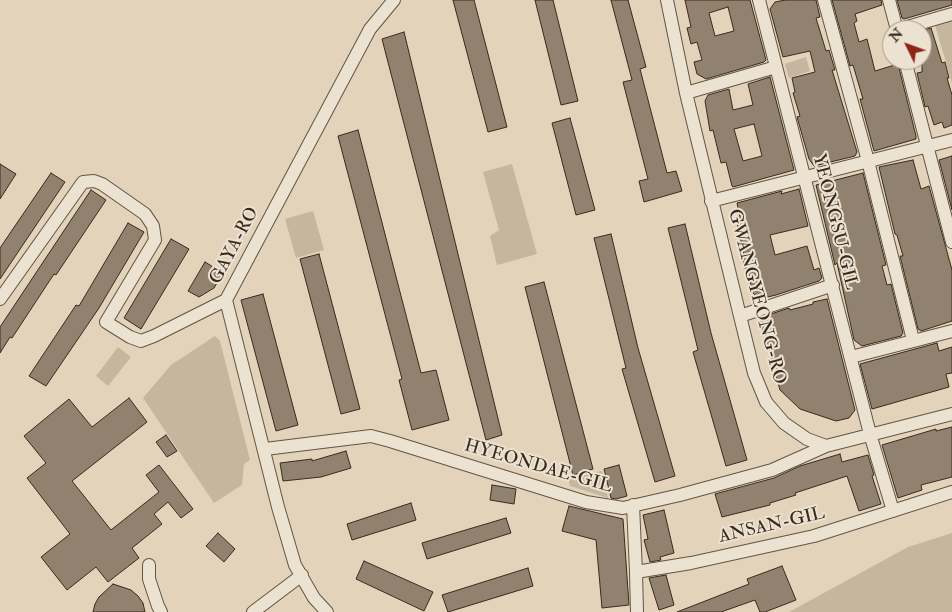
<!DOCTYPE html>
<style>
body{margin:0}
#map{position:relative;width:952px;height:612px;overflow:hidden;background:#e2d3ba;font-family:"IM FELL Double Pica",serif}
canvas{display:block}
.north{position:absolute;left:882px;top:20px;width:50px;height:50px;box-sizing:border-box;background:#ece2d2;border:1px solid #a4988a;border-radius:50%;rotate:312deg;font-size:14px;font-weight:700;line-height:20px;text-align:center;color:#392a1d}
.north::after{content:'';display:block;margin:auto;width:18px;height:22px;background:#8f2418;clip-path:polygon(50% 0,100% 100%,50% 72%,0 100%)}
</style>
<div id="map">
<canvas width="952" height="612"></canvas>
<div class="north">N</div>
</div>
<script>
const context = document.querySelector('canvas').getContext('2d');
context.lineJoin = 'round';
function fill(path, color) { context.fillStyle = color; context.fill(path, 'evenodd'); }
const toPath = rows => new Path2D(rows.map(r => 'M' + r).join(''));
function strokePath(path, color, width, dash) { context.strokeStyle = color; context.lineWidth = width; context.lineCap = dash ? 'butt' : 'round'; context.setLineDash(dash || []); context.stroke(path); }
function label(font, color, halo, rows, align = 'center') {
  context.font = font + ' "IM FELL Double Pica",serif'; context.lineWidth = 4; context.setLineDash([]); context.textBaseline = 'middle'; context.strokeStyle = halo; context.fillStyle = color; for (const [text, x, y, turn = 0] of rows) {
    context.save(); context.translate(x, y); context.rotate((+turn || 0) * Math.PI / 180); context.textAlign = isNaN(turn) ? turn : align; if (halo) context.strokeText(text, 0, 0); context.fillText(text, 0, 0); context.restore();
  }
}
fill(toPath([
 [952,20,952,83,935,25],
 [806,57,810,71,789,78,785,64],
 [512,164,537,254,497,265,490,236,499,230,483,172],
 [313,211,324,250,296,258,285,219],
 [215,336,220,341,250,460,244,464,242,485,214,503,143,398,171,365],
 [118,347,131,357,108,386,96,376],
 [602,471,608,498,570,486,568,478],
 [952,533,952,612,789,612,908,547]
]), '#c5b69f');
const building = toPath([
 [453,0,474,0,507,127,488,132,453,0],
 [535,0,553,0,578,101,561,105,535,0],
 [611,0,628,0,646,67,640,69,667,173,676,171,682,191,644,202,639,181,648,179,623,82,632,80,611,0],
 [685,0,750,0,766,60,764,62,706,79,697,74,694,62,702,60,697,42,691,44,687,28,691,27,685,0],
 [728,7,734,31,715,36,709,13,728,7],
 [785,0,816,0,820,17,816,18,826,51,829,50,835,70,832,70,857,152,855,156,814,166,809,159,797,117,800,116,793,93,795,92,792,78,815,72,810,51,783,57,770,9,775,2,785,0],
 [832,0,881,0,882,5,855,14,857,21,854,23,859,42,867,39,875,71,898,64,916,136,916,139,874,151,860,99,863,99,853,65,850,66,832,0],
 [897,0,952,0,952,5,904,19,902,18,897,0],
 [931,28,942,63,945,62,949,78,947,78,952,95,952,125,944,128,942,122,934,125,928,106,925,107,917,73,922,72,922,31,931,28],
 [404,32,502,435,486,440,382,39,404,32],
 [770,77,794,170,733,187,732,186,726,162,721,163,713,130,710,131,705,101,708,95,729,89,733,110,753,105,748,84,770,77],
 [754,124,762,156,743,161,734,129,754,124],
 [570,118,595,210,576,215,552,123,570,118],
 [358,130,421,373,436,370,449,420,412,430,399,380,402,379,338,136,358,130],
 [952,156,952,210,939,160,952,156],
 [913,160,921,189,929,186,952,270,952,321,921,331,918,329,900,256,903,256,897,235,895,234,879,167,913,160],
 [0,164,16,174,0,199,0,164],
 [51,173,65,182,0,279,0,248,51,173],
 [863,173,886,265,882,266,887,285,891,284,903,333,901,336,862,346,854,340,837,263,835,265,816,185,863,173],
 [799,189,808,226,770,235,775,255,807,246,814,270,819,268,822,278,819,281,776,295,759,299,752,292,749,275,747,275,743,260,745,259,737,223,741,222,737,203,782,191,781,194,799,189],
 [91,190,106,200,56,275,54,274,12,338,10,337,0,353,0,327,91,190],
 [128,223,144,232,99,308,46,386,29,376,76,305,79,306,128,223],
 [685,224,711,333,747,460,726,466,693,352,698,350,668,228,685,224],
 [611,234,638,348,675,476,655,482,622,369,626,368,594,238,611,234],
 [171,239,189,249,141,329,124,318,171,239],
 [319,254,360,409,341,414,300,259,319,254],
 [205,262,223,273,214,288,199,297,188,291,205,262],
 [544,282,593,469,573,475,525,287,544,282],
 [263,294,298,425,276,431,241,300,263,294],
 [827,299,855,410,849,418,836,421,800,409,780,390,771,358,765,331,763,332,760,320,762,317,789,308,790,310,813,304,813,302,827,299],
 [937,343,939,351,952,347,952,373,946,374,949,387,872,409,860,364,937,343],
 [129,398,147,422,72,481,111,530,159,492,146,475,159,465,193,509,181,518,168,502,154,514,162,524,132,548,139,558,108,582,96,567,67,590,41,557,70,534,27,478,46,463,24,436,69,399,92,427,129,398],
 [952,427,952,477,921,485,922,490,898,498,882,445,936,429,936,431,952,427],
 [166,435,177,451,167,457,156,442,166,435],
 [346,451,351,468,321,477,283,481,280,463,312,459,312,461,346,451],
 [840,454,842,462,868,455,874,475,872,476,881,504,859,511,847,476,795,493,796,495,770,503,770,505,722,517,715,494,774,478,800,466,840,454],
 [619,465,627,496,616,499,611,498,604,469,619,465],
 [492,485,516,489,514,504,490,500,492,485],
 [411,503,416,520,352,540,347,524,411,503],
 [569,506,623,519,629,605,602,608,596,540,562,531,569,506],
 [664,510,674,553,660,557,661,560,650,562,644,540,648,539,643,515,664,510],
 [506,518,511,533,427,559,422,543,506,518],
 [218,533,235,549,224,562,206,546,218,533],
 [364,561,433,592,424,611,356,579,364,561],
 [782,566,796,600,765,612,760,612,755,600,721,612,677,612,749,584,747,579,782,566],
 [528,568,533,586,448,612,442,595,528,568],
 [666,575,674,605,659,610,649,578,666,575],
 [113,584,131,590,138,596,143,603,145,612,93,612,95,604,99,597,113,584]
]);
fill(building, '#91826f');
strokePath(building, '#392a1d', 1);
const minor = toPath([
 [667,0,686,93,740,316,754,373,766,402,784,423,807,439,826,446,952,414],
 [759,0,870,434,893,511],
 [824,0,868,161,913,340],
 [889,0,897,30],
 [897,30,952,14],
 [905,60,952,242],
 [686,93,776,67],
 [711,201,952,140],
 [0,299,83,182,94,181,102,184,145,214,153,226,155,240,106,322,130,337,141,341,154,336,226,300],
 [740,316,833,285],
 [851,357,952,331],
 [265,449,371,436,390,441,586,502,623,508,680,495,772,470,826,446],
 [633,505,636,572],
 [149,565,149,579,158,606,161,612],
 [253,612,302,575],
 [327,612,314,598,295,565,278,507,226,300,370,29,394,0],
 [637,612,636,572,691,563,814,536,952,492]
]);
strokePath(minor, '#635444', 14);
strokePath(minor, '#ece2d2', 12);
label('18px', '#392a1d', '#ece2d2', [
 ["YEONGSU-GIL",834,222,76],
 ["GAYA-RO",235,246,-62],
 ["GWANGYEONG-RO",756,297,75],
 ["HYEONDAE-GIL",538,467,16],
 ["ANSAN-GIL",772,526,-13]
]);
</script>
